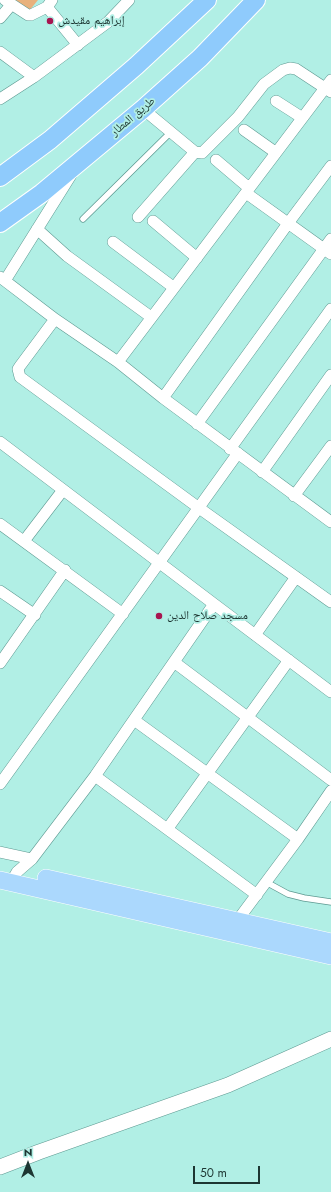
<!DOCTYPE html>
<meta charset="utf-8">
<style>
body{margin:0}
#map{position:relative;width:331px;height:1192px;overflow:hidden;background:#b1efe5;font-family:Jost,sans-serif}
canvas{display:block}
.north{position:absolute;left:8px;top:1144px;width:40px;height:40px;-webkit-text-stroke:3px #b1efe5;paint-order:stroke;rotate:0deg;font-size:11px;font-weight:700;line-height:16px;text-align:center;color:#1d3632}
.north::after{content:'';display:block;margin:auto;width:14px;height:18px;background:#1d3632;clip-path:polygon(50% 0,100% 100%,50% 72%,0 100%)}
.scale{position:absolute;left:193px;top:1166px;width:67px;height:18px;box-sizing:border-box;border:2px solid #1d3632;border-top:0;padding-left:5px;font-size:12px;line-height:14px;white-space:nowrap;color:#1d3632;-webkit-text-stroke:3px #b1efe5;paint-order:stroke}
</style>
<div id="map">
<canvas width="331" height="1192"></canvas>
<div class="north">N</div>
<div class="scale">50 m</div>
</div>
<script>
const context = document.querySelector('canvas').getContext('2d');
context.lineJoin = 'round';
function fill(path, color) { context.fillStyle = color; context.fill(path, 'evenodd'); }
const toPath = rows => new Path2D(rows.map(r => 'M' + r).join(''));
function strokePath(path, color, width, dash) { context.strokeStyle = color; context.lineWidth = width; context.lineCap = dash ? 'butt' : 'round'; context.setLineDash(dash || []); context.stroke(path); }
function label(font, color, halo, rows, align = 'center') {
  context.font = font + ' Jost,"Noto Naskh Arabic",sans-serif'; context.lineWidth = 3.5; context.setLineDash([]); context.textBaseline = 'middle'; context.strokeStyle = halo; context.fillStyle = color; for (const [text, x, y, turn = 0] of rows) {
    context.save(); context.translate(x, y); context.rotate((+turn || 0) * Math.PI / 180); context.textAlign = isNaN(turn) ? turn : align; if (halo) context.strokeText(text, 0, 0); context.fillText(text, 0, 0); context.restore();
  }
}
fill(toPath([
 [14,0,38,0,29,11]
]), '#e8b17c');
const service = toPath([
 [83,219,171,132],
 [266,882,288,894,304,898,331,902]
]);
const minor = toPath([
 [5,0,28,15,31,15,47,7,52,0],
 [47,7,78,45],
 [0,18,11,5],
 [0,52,34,77],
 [0,99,34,77,108,22,129,0],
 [276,101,301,117],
 [244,130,275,152],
 [195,152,202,153,238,117,264,84,283,70,290,68,296,69,331,92],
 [216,160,249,188],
 [246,193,331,254],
 [138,217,195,152,143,109],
 [153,221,197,258],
 [37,229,67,256,151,317],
 [113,242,173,287],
 [0,277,55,319,118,362,163,398,331,522],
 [6,279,71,175],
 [55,319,20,366,18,369,20,377,199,508,331,602],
 [118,362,331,80],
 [163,398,289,222,331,166],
 [197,424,331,239],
 [0,442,214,604,95,776,32,859,17,872,11,882],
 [230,449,331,309],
 [262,472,331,375],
 [294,496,331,446],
 [0,524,123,614],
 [24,541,63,490],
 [0,591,35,615],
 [214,604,331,692],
 [255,635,296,577],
 [174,662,331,780],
 [0,663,65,570],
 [134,720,298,839],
 [95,776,257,895],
 [0,784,238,453],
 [168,828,289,660],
 [0,852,32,859],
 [237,921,298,839,331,791]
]);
const secondary = toPath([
 [0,1167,39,1152,228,1085,331,1039]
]);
const primary = toPath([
 [46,878,331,942],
 [0,880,331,956]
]);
const trunk = toPath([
 [0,177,50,140,136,66,207,0],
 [0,223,42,193,143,109,200,58,256,0]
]);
strokePath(service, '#5d9991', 7);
strokePath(minor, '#5d9991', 12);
strokePath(secondary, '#5d9991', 16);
strokePath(primary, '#fff', 18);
strokePath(trunk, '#fff', 20);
strokePath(service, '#fff', 5.5);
strokePath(minor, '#fff', 11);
strokePath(secondary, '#fff', 15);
strokePath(primary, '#abd8fd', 17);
strokePath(trunk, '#8fcbfc', 18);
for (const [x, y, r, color] of [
 [50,21,4,"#a71550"],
 [159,616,4,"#a71550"]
]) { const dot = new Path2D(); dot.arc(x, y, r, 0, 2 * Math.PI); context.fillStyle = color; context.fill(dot); strokePath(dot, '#b1efe5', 1.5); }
label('12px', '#1d3632', '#b1efe5', [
 ["إبراهيم مقيدش",58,21],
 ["مسجد صلاح الدين",167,616]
], 'left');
label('12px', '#1d3632', '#b1efe5', [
 ["طريق المطار",133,117,-40]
]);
</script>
